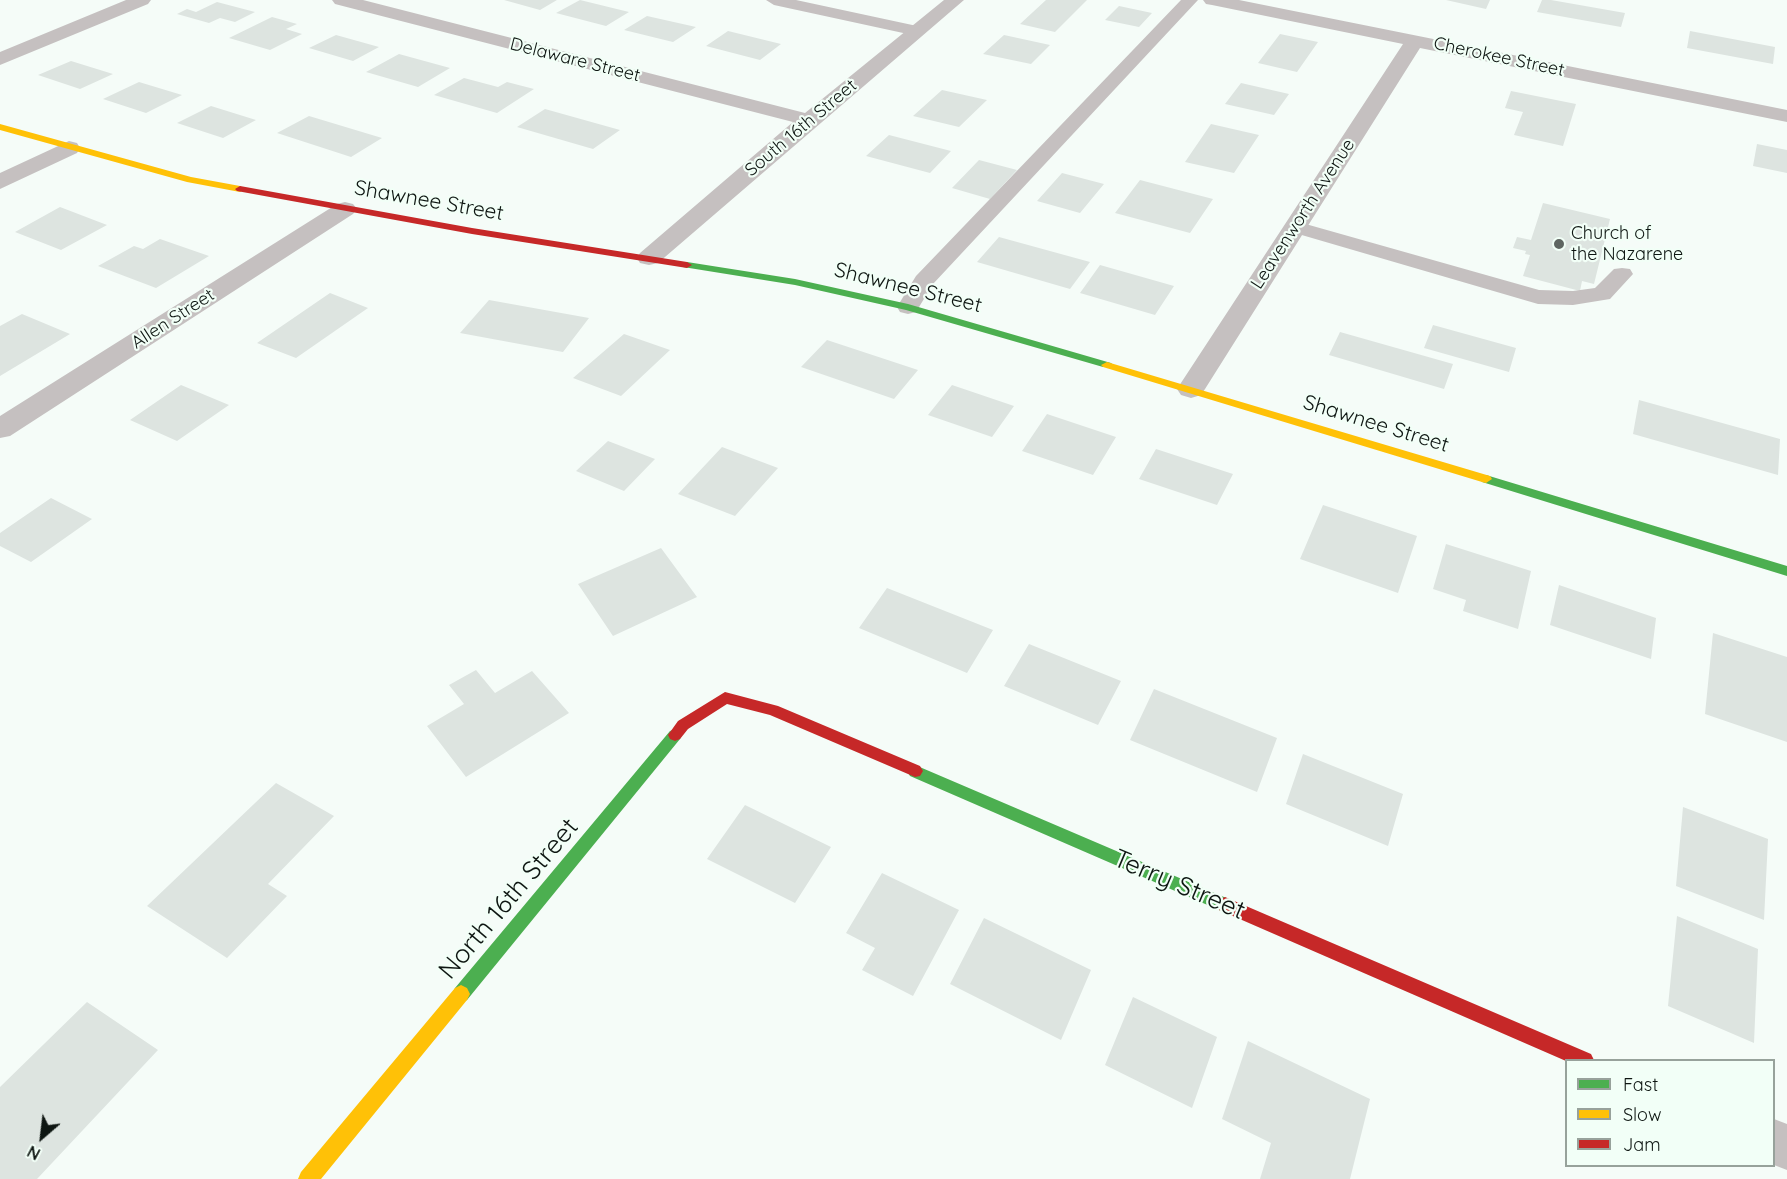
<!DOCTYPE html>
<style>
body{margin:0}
#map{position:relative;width:1787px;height:1179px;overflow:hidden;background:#f5fcf8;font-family:Quicksand,sans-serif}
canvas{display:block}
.legend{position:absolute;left:1565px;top:1059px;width:210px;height:108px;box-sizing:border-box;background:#f2fff7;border:2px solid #97a29b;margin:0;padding:8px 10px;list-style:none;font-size:18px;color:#0e1612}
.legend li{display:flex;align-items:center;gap:12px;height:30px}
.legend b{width:30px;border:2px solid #97a29b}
.north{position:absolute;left:12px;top:1107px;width:60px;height:60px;-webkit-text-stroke:4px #f2fff7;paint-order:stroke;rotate:208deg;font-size:16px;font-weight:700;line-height:24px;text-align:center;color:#0e1612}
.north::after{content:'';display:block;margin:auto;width:21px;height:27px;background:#0e1612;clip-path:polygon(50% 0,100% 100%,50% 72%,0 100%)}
</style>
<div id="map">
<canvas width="1787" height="1179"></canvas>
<ul class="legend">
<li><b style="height:8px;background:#4caf50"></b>Fast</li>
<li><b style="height:8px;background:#ffc107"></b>Slow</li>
<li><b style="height:8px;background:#c62828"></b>Jam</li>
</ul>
<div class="north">N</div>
</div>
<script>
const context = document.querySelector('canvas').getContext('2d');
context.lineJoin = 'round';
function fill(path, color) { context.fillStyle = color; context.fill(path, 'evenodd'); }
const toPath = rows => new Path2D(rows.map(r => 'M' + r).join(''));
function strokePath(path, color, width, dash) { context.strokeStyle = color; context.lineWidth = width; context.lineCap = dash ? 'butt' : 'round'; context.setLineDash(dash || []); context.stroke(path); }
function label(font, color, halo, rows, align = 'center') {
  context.font = font + ' Quicksand,sans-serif'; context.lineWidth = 4.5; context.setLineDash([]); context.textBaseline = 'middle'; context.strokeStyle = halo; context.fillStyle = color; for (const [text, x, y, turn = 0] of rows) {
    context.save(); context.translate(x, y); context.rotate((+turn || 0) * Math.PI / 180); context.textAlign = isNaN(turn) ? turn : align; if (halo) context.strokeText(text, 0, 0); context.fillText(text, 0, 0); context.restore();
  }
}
fill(toPath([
 [504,0,557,0,540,10],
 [580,0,629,12,606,26,556,13],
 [1046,0,1087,0,1055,32,1020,24],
 [1446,0,1490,0,1486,9],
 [1542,0,1551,0,1625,13,1621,27,1537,12],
 [217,2,255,12,235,22,220,18,209,23,177,14,187,9,196,12],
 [1119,6,1152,13,1139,27,1105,20],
 [647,16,696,27,673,42,624,30],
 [272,17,297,24,286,29,302,34,270,50,229,38],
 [728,31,781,44,760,60,706,46],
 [1690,31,1775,47,1773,64,1687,48],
 [1280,34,1318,42,1297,72,1258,63],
 [336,35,379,47,353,61,309,48],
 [1004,35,1050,45,1031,64,983,54],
 [399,54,450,68,418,87,366,72],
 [71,61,113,74,80,89,38,75],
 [464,78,498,87,507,82,534,89,497,113,434,95],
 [139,82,182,95,146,113,103,99],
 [1241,83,1289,94,1274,115,1225,104],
 [942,90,987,100,959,127,913,116],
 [1511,91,1576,104,1563,146,1514,135,1523,112,1505,108],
 [211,106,256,120,223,138,177,123],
 [545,109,620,130,593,149,517,127],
 [309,116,382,138,351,157,277,133],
 [1211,124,1259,135,1234,173,1185,162],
 [889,135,951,151,930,173,866,156],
 [1757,144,1787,150,1787,173,1753,166],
 [979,160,1017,170,990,199,952,188],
 [1062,173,1104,184,1080,213,1037,201],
 [1140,180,1213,199,1190,233,1115,213],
 [1543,203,1610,219,1594,284,1582,281,1580,291,1523,276,1530,255,1525,254,1526,251,1513,248,1517,237,1531,240],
 [60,207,107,225,61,250,15,232],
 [999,237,1090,262,1070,289,977,262],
 [160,239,209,256,156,288,98,266,134,246,143,249],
 [1100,265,1174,286,1155,315,1080,293],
 [330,293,368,308,296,358,257,343],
 [489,300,589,318,563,352,460,333],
 [22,314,70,334,0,376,0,326],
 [1433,325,1516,348,1509,372,1424,348],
 [1340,332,1453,364,1444,389,1329,355],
 [624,334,670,350,621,396,573,378],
 [827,340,918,370,894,399,801,367],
 [181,385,229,405,177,441,130,420],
 [952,385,1014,406,992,437,928,415],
 [1639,400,1780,439,1778,475,1633,434],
 [1047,414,1116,437,1093,475,1022,451],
 [608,441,655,459,624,491,576,471],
 [722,447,778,468,735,516,678,494],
 [1156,449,1233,474,1217,505,1139,479],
 [51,498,92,519,31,562,0,546,0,533],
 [1323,505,1417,536,1398,593,1300,559],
 [1446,544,1531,571,1518,629,1463,611,1466,600,1433,589],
 [661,548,697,597,613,636,578,584],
 [1559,585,1656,618,1651,659,1550,625],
 [887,588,993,630,967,673,859,628],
 [1713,633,1787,657,1787,742,1705,714],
 [1029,644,1121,681,1098,725,1004,686],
 [476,670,495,693,532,671,569,713,466,777,427,726,464,704,449,685],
 [1154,689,1277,738,1257,792,1130,740],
 [1303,754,1403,794,1388,846,1286,804],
 [276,783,334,816,268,884,287,896,227,958,147,906],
 [745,805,831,847,795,903,707,859],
 [1683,807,1768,839,1764,920,1676,886],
 [882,873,959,910,913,996,862,970,875,948,846,933],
 [1677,916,1758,949,1754,1043,1668,1006],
 [984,918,1091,970,1061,1040,950,984],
 [1133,997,1217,1037,1192,1108,1105,1065],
 [87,1002,158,1050,37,1179,0,1179,0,1087],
 [1248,1041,1370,1099,1350,1179,1260,1179,1271,1143,1222,1119]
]), '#dde4e0');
fill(toPath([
 [766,0,796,0,917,26,925,31,917,36,774,5,766,0],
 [1181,0,1198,0,933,284,916,312,908,314,900,312,897,307,916,276,1181,0],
 [1295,221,1539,290,1573,291,1595,288,1614,269,1622,268,1630,269,1633,274,1610,299,1573,305,1538,304,1288,231,1285,227,1288,223,1295,221]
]), '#c5c0c0');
fill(toPath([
 [126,0,151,0,148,4,0,65,0,52,126,0],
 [332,0,363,0,805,113,944,0,964,0,658,263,649,265,640,263,637,258,640,253,793,122,335,4,332,0],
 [1203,0,1239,0,1787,110,1787,122,1420,48,1205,389,1201,395,1191,398,1181,395,1177,389,1403,44,1212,5,1206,4,1203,0],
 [69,141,77,143,80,148,77,153,0,189,0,173,69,141],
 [345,202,353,204,357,209,353,214,10,436,0,438,0,416,337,204,345,202],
 [1774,1119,1787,1124,1787,1170,1774,1165,1774,1119]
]), '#c5c0c0');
fill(toPath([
 [687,262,795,279,908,304,1111,363,1113,365,1111,367,1103,367,906,310,795,285,683,267,683,263,687,262],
 [1486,475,1787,566,1787,576,1482,482,1480,479,1486,475],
 [675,729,680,731,682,735,680,739,467,1000,461,1003,455,1000,452,994,455,988,670,731,675,729],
 [915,765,1231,900,1233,905,1231,910,1225,913,1219,910,910,776,907,771,910,766,915,765]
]), '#4caf50');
fill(toPath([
 [0,124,191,177,240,186,245,189,240,192,187,182,0,130,0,124],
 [1107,362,1490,476,1492,479,1486,483,1482,482,1103,367,1101,365,1107,362],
 [461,985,467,988,470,994,467,1000,321,1179,298,1179,301,1172,455,988,461,985]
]), '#ffc107');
fill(toPath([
 [240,186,472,228,687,262,692,265,687,268,472,234,237,191,235,189,240,186],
 [725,692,778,706,920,766,923,771,920,776,915,777,770,715,727,704,688,729,680,739,675,741,670,739,668,735,678,721,725,692],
 [1225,897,1591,1054,1594,1060,1566,1061,1219,910,1217,905,1219,900,1225,897]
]), '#c62828');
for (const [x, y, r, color] of [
 [1559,244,6,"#5f6662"]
]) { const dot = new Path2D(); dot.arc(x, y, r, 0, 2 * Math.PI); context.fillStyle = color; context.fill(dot); strokePath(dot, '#f2fff7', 2); }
label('18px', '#0e1612', '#f2fff7', [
 ["Cherokee Street",1499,57,12],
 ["Delaware Street",575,60,14],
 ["South 16th Street",801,128,-40],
 ["Leavenworth Avenue",1303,214,-57],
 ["Allen Street",173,319,-33]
]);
label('18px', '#0e1612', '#f2fff7', [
 ["Church of",1571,234],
 ["the Nazarene",1571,255]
], 'left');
label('21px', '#0e1612', '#f2fff7', [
 ["Shawnee Street",429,201,10],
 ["Shawnee Street",908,288,14],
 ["Shawnee Street",1376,424,17]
]);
label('26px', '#0e1612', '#f2fff7', [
 ["Terry Street",1179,885,23],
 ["North 16th Street",509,899,-50]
]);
</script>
